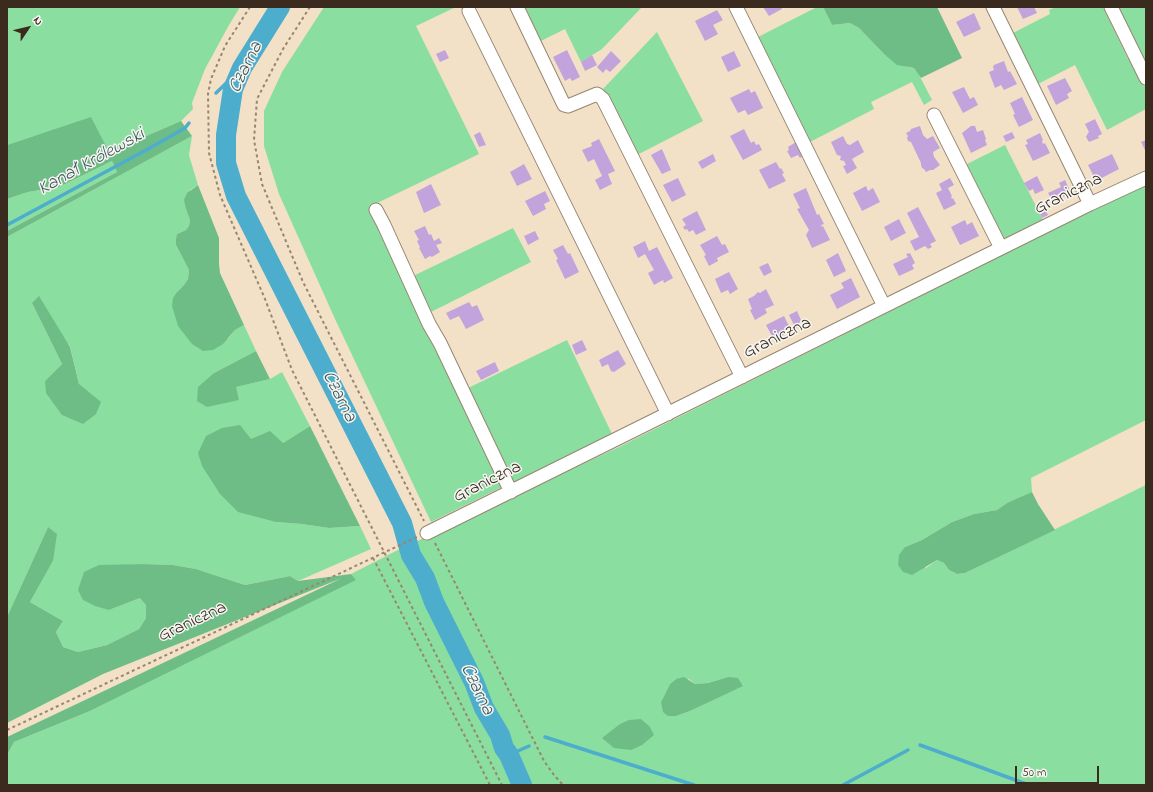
<!DOCTYPE html>
<meta charset="utf-8">
<style>
body{margin:0}
#map{position:relative;width:1153px;height:792px;overflow:hidden;background:#f2e1c7;font-family:"Indie Flower",sans-serif}
canvas{display:block}
.frame{position:absolute;inset:0;border:8px solid #3b2a1e;pointer-events:none}
.north{position:absolute;left:8px;top:8px;width:40px;height:40px;-webkit-text-stroke:3px #f6f6f2;paint-order:stroke;rotate:55deg;font-size:11px;font-weight:700;line-height:16px;text-align:center;color:#3b2a1e}
.north::after{content:'';display:block;margin:auto;width:14px;height:18px;background:#3b2a1e;clip-path:polygon(50% 0,100% 100%,50% 72%,0 100%)}
.scale{position:absolute;left:1015px;top:766px;width:84px;height:18px;box-sizing:border-box;border:2px solid #3b2a1e;border-top:0;padding-left:5px;font-size:12px;line-height:14px;white-space:nowrap;color:#3b2a1e;-webkit-text-stroke:3px #f6f6f2;paint-order:stroke}
</style>
<div id="map">
<canvas width="1153" height="792"></canvas>
<div class="frame"></div>
<div class="north">N</div>
<div class="scale">50 m</div>
</div>
<script>
const context = document.querySelector('canvas').getContext('2d');
context.lineJoin = 'round';
function fill(path, color) { context.fillStyle = color; context.fill(path, 'evenodd'); }
const toPath = rows => new Path2D(rows.map(r => 'M' + r).join(''));
function strokePath(path, color, width, dash) { context.strokeStyle = color; context.lineWidth = width; context.lineCap = dash ? 'butt' : 'round'; context.setLineDash(dash || []); context.stroke(path); }
function label(font, color, halo, rows, align = 'center') {
  context.font = font + ' "Indie Flower",sans-serif'; context.lineWidth = 3; context.setLineDash([]); context.textBaseline = 'middle'; context.strokeStyle = halo; context.fillStyle = color; for (const [text, x, y, turn = 0] of rows) {
    context.save(); context.translate(x, y); context.rotate((+turn || 0) * Math.PI / 180); context.textAlign = isNaN(turn) ? turn : align; if (halo) context.strokeText(text, 0, 0); context.fillText(text, 0, 0); context.restore();
  }
}
fill(toPath([
 [7,7,240,7,229,25,205,69,192,103,193,109,181,121,109,152,34,136,7,145],
 [324,7,456,7,416,26,479,154,369,207,404,283,504,486,431,522,335,319,279,194,264,146,264,111,282,72],
 [520,7,642,7,602,49,581,62,565,29,537,43],
 [817,7,823,7,832,25,850,23,859,28,884,54,907,67,914,68,917,71,932,100,924,105,912,82,871,102,874,109,808,143,756,38],
 [1056,7,1103,7,1128,59,1131,57,1146,88,1146,109,1107,130,1075,65,1036,85,1011,34,1050,14,1049,10],
 [1117,7,1146,7,1146,65],
 [657,32,703,121,637,155,603,89],
 [192,136,189,155,198,185,190,190,186,209,190,220,189,226,186,230,177,234,176,245,189,270,188,279,184,285,177,292,228,339,235,330,244,325,256,351,214,373,239,400,235,387,270,379,282,372,310,426,283,443,276,522,302,524,329,528,360,526,371,549,298,581,290,576,245,585,196,569,173,565,142,564,123,565,109,610,140,598,147,605,146,618,139,629,107,645,78,652,63,647,56,632,63,621,30,602,53,561,48,527,7,617,7,237],
 [32,303,70,346,79,384,45,381,62,364],
 [1005,145,1044,222,1004,242,965,165],
 [112,161,117,172,7,231,7,199,28,192,59,187],
 [1146,183,1146,420,1031,478,1032,492,1018,499,1007,503,997,510,974,514,952,522,922,540,905,547,926,568,937,560,944,563,949,570,957,574,965,573,1146,485,1146,785,7,785,7,755,14,742,90,711,355,580,351,574,396,551,619,447],
 [728,677,743,685,690,711,676,716,661,702,670,684,676,679,689,679,695,684,708,683],
 [513,228,531,262,429,313,411,277],
 [567,340,612,434,514,482,466,389]
]), '#8ade9f');
fill(toPath([
 [823,7,937,7,962,58,921,78,914,68,897,65,884,54,859,28,850,23,832,25],
 [91,117,109,152,181,121,192,136,7,237,7,231,117,172,112,161,59,187,28,192,7,199,7,145],
 [198,185,219,238,219,264,220,273,244,325,235,330,223,344,213,350,203,351,192,344,178,326,172,306,173,298,177,292,184,285,188,279,189,270,176,245,176,239,177,234,186,230,189,226,190,220,186,209,184,200,187,193],
 [39,296,70,347,79,384,101,402,96,414,83,424,62,415,46,393,45,381,62,364,32,303],
 [256,351,270,379,236,387,239,400,207,407,197,401,198,387,214,373],
 [240,425,251,439,270,431,283,443,310,426,360,526,329,528,302,524,276,522,238,512,220,494,202,466,198,453,206,436,222,428],
 [1032,492,1038,504,1055,530,965,573,957,574,949,570,944,563,937,560,912,575,903,572,898,565,899,555,905,547,922,540,952,522,974,514,997,510,1007,503],
 [48,527,57,534,53,561,30,602,63,621,56,632,63,647,78,652,107,645,139,629,146,618,146,605,140,598,109,610,95,606,83,600,78,590,84,572,99,565,142,564,173,565,196,569,245,585,290,576,298,581,351,574,356,580,90,711,14,742,7,755,7,737,342,578,103,674,7,723,7,617],
 [684,677,695,684,708,683,728,677,738,678,743,686,690,711,676,716,668,716,663,712,661,702,670,684,676,679],
 [641,719,650,727,654,735,642,745,631,750,614,748,602,738,620,724,629,720]
]), '#6fbd86');
strokePath(toPath([
 [216,93,242,68],
 [7,225,148,149,185,128,189,123],
 [545,737,694,785],
 [920,745,1029,785],
 [509,755,529,746],
 [843,785,908,750]
]), '#4dadcc', 3.5);
strokePath(toPath([
 [280,7,242,68,233,89,226,135,226,163,236,196,402,523,411,555,425,578,434,602,474,682,484,708,500,735,504,748,509,755,522,785]
]), '#4dadcc', 20);
fill(toPath([
 [763,7,781,7,782,9,769,16],
 [1017,7,1034,7,1037,13,1023,19],
 [717,10,723,20,713,25,718,34,705,41,695,21],
 [974,13,981,29,964,37,956,22],
 [445,50,449,58,440,62,436,54],
 [567,50,580,77,572,81,570,78,565,81,553,57],
 [611,51,621,61,610,72,606,69,603,73,597,67],
 [734,51,741,66,728,72,721,57],
 [592,55,597,65,585,71,581,62],
 [1004,61,1008,72,1010,71,1017,84,1004,90,1001,85,995,88,989,72,994,70,993,67,994,65],
 [1065,78,1072,91,1067,94,1069,98,1056,105,1047,86],
 [964,87,970,99,974,97,978,105,963,113,952,92],
 [749,89,751,93,755,91,763,108,748,115,745,110,738,113,730,98],
 [1022,97,1033,120,1019,127,1013,115,1015,114,1010,103],
 [1095,119,1102,134,1098,136,1099,138,1089,142,1086,137,1088,133,1089,132,1085,124],
 [920,126,923,135,927,139,933,136,940,148,933,152,934,157,940,165,933,170,930,170,926,172,924,169,922,168,921,165,921,163,911,142,908,141,907,138,908,136,906,133,910,131,911,129],
 [971,126,975,126,977,132,983,130,986,139,985,140,987,145,971,153,962,133],
 [744,129,751,143,754,141,756,145,759,144,762,150,743,160,730,136],
 [480,132,486,145,479,147,474,135],
 [1012,132,1015,138,1006,142,1003,136],
 [1040,133,1043,140,1042,141,1043,144,1045,143,1050,153,1033,161,1025,145,1028,144,1026,140],
 [843,136,847,144,850,145,858,140,864,152,852,159,857,168,847,174,843,166,846,165,844,161,840,160,841,156,837,155,831,142],
 [599,139,615,171,608,174,612,184,600,190,595,180,602,176,594,159,588,162,582,150,592,146,591,143],
 [1146,140,1146,152,1141,142],
 [796,142,803,156,800,158,798,155,791,158,787,151,789,150,788,147],
 [662,149,671,170,662,174,651,155],
 [713,154,716,161,702,169,698,162],
 [1112,154,1119,169,1096,181,1088,165],
 [776,162,780,169,781,168,784,173,782,174,786,181,769,189,759,170],
 [524,164,532,179,517,186,510,172],
 [1037,176,1044,190,1035,194,1033,189,1029,191,1024,183],
 [678,178,686,195,672,202,663,185],
 [950,178,954,185,948,188,952,196,951,197,952,199,953,198,956,204,944,210,936,193,942,190,939,184],
 [1065,180,1071,193,1053,201,1048,193,1061,187,1059,183],
 [431,184,441,205,424,213,416,192],
 [866,186,868,191,873,188,880,202,862,211,853,193],
 [806,188,817,215,819,214,824,224,821,225,822,227,823,226,830,240,812,248,806,235,809,230,797,209,800,208,793,194],
 [545,191,550,201,544,204,546,209,533,216,525,201],
 [918,207,936,241,930,244,932,247,928,249,925,246,915,251,910,241,919,237,907,213],
 [697,211,706,230,696,235,693,230,689,232,687,229,685,230,683,227,686,225,682,219],
 [1046,211,1048,215,1042,218,1040,214],
 [899,219,906,233,891,241,884,227],
 [965,220,967,225,972,222,979,236,960,245,951,227],
 [425,226,429,235,431,234,434,241,439,238,442,243,436,245,440,252,432,257,430,256,425,259,419,248,420,247,417,241,419,240,414,231],
 [535,231,539,239,528,245,524,236],
 [717,236,722,245,725,244,729,252,717,258,718,261,709,266,704,256,706,255,700,245],
 [645,241,649,251,657,247,673,278,664,283,663,280,654,285,648,273,654,270,645,254,638,258,633,247],
 [563,245,568,254,570,253,579,272,565,279,556,260,558,259,553,250],
 [838,253,846,271,834,277,826,260],
 [910,253,915,263,912,265,914,269,899,276,893,264,908,257,906,254],
 [768,263,772,272,764,276,759,267],
 [729,272,738,289,730,294,728,290,721,293,715,279],
 [851,278,860,297,837,309,830,295,844,288,841,283],
 [766,289,774,305,765,309,767,313,755,320,750,310,752,309,748,299,754,296,758,292,760,293],
 [469,302,472,307,477,305,484,320,466,329,459,316,450,320,446,313],
 [797,311,801,320,796,329,789,315],
 [784,316,789,326,784,328,787,333,774,340,766,325],
 [582,340,587,350,576,355,572,345],
 [618,350,626,364,614,372,611,371,608,364,602,367,599,360],
 [495,362,499,371,481,380,476,371]
]), '#c3a3db');
const minor = toPath([
 [517,7,564,105,568,106,597,94,603,99,742,377],
 [736,7,884,306],
 [993,7,1090,204],
 [1111,7,1146,78],
 [469,11,668,414],
 [934,115,1001,248],
 [376,210,384,225,429,324,440,343,511,492],
 [427,533,1090,204,1146,178]
]);
strokePath(minor, '#968672', 15);
strokePath(toPath([
 [250,7,225,46,211,79,208,94,209,153,220,195,265,299,292,370,502,785],
 [310,7,283,49,257,99,254,140,262,184,303,282,424,521],
 [435,543,544,761,554,775,563,785],
 [373,558,490,785],
 [7,730,417,537]
]), '#968672', 2, [3, 3]);
strokePath(minor, '#fff', 13);
label('18px', '#3b2a1e', '#f6f6f2', [
 ["Graniczna",1069,195,-26],
 ["Graniczna",778,339,-26],
 ["Graniczna",488,483,-26],
 ["Graniczna",193,623,-25]
]);
label('italic 19px', '#41585b', '#f6f6f2', [
 ["Czarna",247,68,-64],
 ["Kanał Królewski",92,163,-29],
 ["Czarna",338,397,63],
 ["Czarna",476,690,64]
]);
</script>
